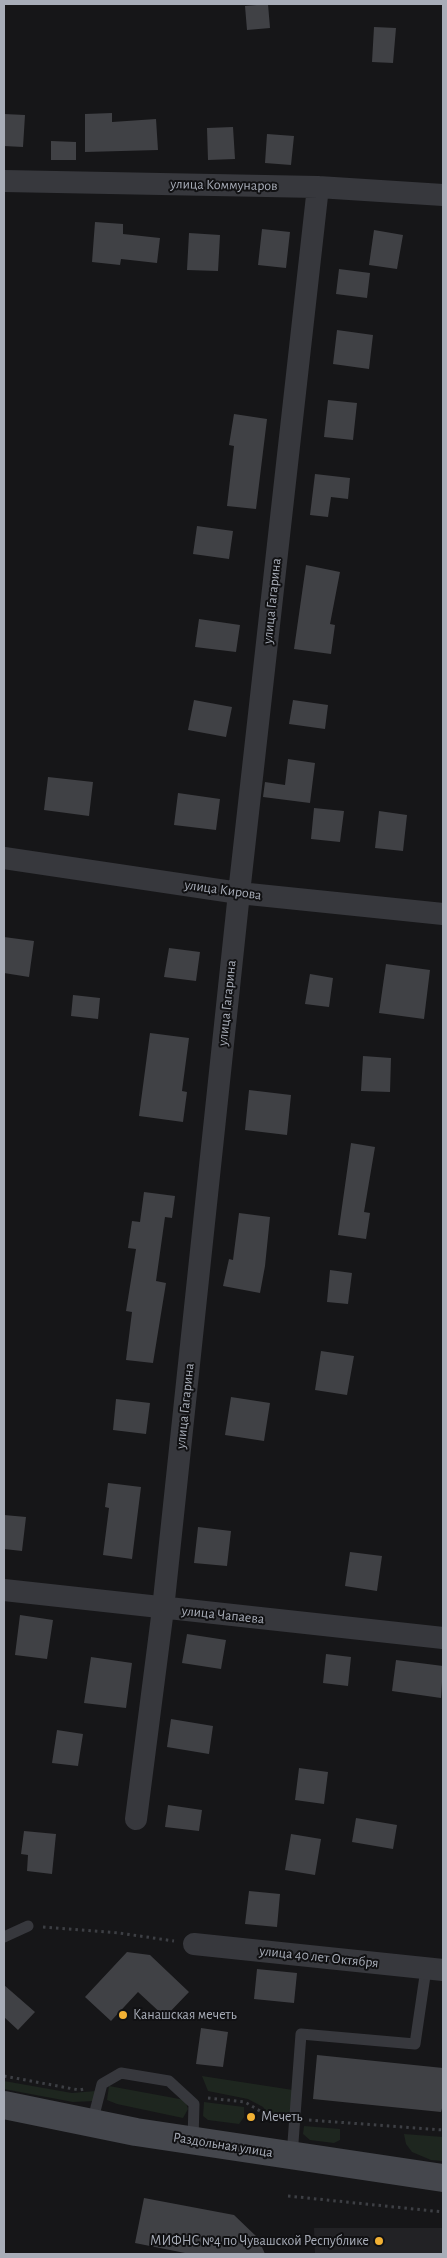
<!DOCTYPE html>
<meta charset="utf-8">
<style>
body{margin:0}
#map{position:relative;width:447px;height:2258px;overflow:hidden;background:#161618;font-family:"Alegreya Sans",sans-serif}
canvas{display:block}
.frame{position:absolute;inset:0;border:5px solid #a8adb8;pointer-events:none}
</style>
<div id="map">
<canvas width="447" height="2258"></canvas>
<div class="frame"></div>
</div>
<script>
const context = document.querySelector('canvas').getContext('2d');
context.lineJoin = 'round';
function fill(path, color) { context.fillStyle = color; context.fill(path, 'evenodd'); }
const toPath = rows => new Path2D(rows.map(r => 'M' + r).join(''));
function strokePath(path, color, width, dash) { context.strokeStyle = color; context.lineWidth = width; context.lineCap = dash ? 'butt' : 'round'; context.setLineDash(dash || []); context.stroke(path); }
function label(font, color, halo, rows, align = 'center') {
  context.font = font + ' "Alegreya Sans",sans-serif'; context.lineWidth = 4; context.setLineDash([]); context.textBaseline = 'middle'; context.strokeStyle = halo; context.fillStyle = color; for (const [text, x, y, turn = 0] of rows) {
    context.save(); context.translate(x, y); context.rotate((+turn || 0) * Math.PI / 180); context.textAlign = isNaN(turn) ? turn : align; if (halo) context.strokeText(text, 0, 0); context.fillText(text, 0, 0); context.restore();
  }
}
fill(toPath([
 [314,2228,443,2228,443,2254,315,2254]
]), '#222225');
fill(toPath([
 [202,2076,293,2090,290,2116,267,2112,263,2107,248,2099,208,2091],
 [4,2081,72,2093,96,2091,94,2101,73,2102,4,2089],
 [109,2086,185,2100,188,2109,183,2118,117,2104,107,2100],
 [204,2102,244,2107,244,2117,239,2124,208,2120,203,2116],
 [304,2126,340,2129,340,2140,334,2143,310,2140,303,2134],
 [404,2134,443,2137,443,2161,431,2160,412,2152,406,2144]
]), '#1e261f');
fill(toPath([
 [268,4,270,28,247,30,245,6],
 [374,27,396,28,393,63,372,62],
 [112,113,112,122,156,119,158,150,85,152,85,114],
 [4,114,25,115,23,147,4,146],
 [233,127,235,159,208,160,207,128],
 [267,134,294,136,291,165,265,163],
 [51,141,76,142,76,160,51,160],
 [95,222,123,224,123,234,160,238,157,263,121,259,120,265,92,262],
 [262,229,290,232,286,268,258,265],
 [374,230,403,235,397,269,369,265],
 [189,233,220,235,218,271,187,270],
 [339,269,370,273,367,298,336,294],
 [337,330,373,335,369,369,333,364],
 [328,400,357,403,353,440,324,437],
 [234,414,267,419,256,509,227,506,234,446,229,445],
 [315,474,350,478,348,499,331,497,328,517,310,515],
 [197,526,233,531,229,559,193,554],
 [306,565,340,572,330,624,335,625,331,654,294,649],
 [199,619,240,625,236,652,195,647],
 [194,700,232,707,226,737,188,730],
 [293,700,328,705,325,729,289,724],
 [288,759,315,763,310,803,263,797,265,782,285,785],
 [48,777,93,782,89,816,44,810],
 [178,793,220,799,216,830,174,825],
 [314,808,344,811,340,842,311,839],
 [379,811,407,815,403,851,375,848],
 [4,937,34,941,29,977,4,973],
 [169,948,200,952,196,981,164,977],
 [386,964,430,970,424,1019,379,1013],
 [310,974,333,978,329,1007,305,1004],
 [73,995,100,998,98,1019,71,1016],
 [150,1033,189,1038,182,1091,187,1092,183,1122,139,1116],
 [363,1056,391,1058,390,1092,361,1091],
 [249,1090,291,1095,287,1135,245,1130],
 [351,1143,375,1147,364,1212,370,1213,366,1239,338,1235],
 [144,1192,175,1196,172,1218,165,1217,156,1281,166,1283,153,1363,126,1360,132,1312,126,1311,136,1249,128,1248,132,1221,140,1222],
 [239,1213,270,1217,265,1266,260,1293,223,1286,229,1259,233,1260],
 [330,1270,352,1273,348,1304,327,1302],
 [321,1351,354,1356,347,1395,315,1390],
 [231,1397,270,1403,264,1441,225,1435],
 [116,1399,150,1403,146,1434,113,1430],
 [108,1483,141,1487,132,1559,103,1555,109,1508,105,1507],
 [4,1515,26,1517,22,1551,4,1549],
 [198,1527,231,1531,227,1566,194,1563],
 [350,1552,382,1556,377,1591,345,1586],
 [20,1615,53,1620,47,1659,15,1655],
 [187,1634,226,1640,221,1669,182,1663],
 [326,1654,351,1657,348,1686,323,1683],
 [91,1657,132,1663,126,1708,84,1703],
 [396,1660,443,1666,441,1698,392,1691],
 [171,1719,213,1726,209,1754,167,1747],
 [57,1730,83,1734,78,1766,52,1763],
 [299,1768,328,1772,324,1804,295,1800],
 [168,1805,202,1810,199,1831,165,1827],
 [356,1818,397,1825,393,1849,352,1842],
 [24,1831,56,1834,52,1874,27,1871,28,1855,21,1854],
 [291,1834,321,1839,315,1875,285,1870],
 [249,1891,280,1894,277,1927,245,1924],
 [127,1952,150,1955,189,1992,165,2017,138,1992,111,2021,85,1997],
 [257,1969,297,1973,294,2003,254,1999],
 [4,1985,35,2012,18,2030,4,2017],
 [201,2028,228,2032,223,2067,196,2064],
 [317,2055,443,2068,443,2105,441,2112,313,2099],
 [144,2198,234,2215,258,2238,265,2254,190,2254,135,2243]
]), '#404145');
strokePath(toPath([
 [43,1927,119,1933,174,1941],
 [4,2076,79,2090,84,2089],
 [208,2098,245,2102,265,2114,281,2117],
 [309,2120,443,2130],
 [288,2196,443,2212]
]), '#3d3f44', 3, [2.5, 4]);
strokePath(toPath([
 [4,1937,28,1926],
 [92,2123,102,2084,121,2073,169,2081,194,2104,193,2140],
 [292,2156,301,2034,415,2044,426,1969]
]), '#37383d', 11);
strokePath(toPath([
 [4,181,318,187,443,195],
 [4,858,239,893,443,914],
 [4,1590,443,1638],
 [136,1819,163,1609,239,893,318,187],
 [194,1944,443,1970]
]), '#37383d', 22);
strokePath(toPath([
 [4,2105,136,2132,443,2178]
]), '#45474d', 28);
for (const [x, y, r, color] of [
 [123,2015,5,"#f2b134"],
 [251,2117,5,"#f2b134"],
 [379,2241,5,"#f2b134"]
]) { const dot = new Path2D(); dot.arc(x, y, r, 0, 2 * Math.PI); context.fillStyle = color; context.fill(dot); strokePath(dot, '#111113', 2); }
label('14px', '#a8adb8', '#111113', [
 ["улица Коммунаров",224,185,1],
 ["улица Гагарина",272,601,-84],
 ["улица Кирова",223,890,8],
 ["улица Гагарина",227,1003,-84],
 ["улица Гагарина",185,1406,-84],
 ["улица Чапаева",223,1615,6],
 ["улица 40 лет Октября",319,1957,6],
 ["Раздольная улица",223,2145,9]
]);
label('14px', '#a8adb8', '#111113', [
 ["Канашская мечеть",133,2015],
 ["Мечеть",261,2117],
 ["МИФНС №4 по Чувашской Республике",369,2241,"right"]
], 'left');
</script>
